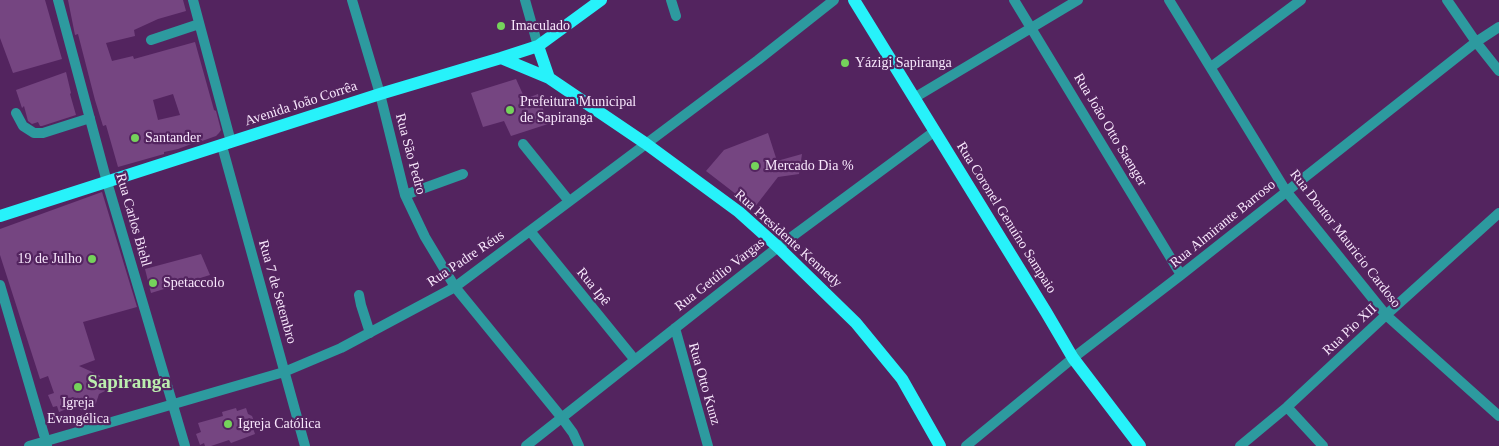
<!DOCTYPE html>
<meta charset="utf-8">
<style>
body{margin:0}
canvas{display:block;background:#53245f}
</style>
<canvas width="1499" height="446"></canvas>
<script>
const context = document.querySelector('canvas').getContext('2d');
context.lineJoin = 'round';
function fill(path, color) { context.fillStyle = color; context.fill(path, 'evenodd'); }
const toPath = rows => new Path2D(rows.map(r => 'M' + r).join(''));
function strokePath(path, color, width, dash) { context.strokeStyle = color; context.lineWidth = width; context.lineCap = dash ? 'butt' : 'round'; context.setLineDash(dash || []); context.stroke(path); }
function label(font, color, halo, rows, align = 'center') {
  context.font = font + ' "Times New Roman",serif'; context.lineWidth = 4.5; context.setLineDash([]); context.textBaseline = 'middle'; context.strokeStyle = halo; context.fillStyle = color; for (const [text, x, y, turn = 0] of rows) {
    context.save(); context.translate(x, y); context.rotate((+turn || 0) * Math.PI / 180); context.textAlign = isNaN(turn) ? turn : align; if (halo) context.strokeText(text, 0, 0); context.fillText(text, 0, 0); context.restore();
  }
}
fill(toPath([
 [0,0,45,0,62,59,13,73,0,38],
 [68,0,183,0,186,11,158,19,134,30,135,36,106,43,112,61,133,56,134,59,195,42,214,110,216,111,221,130,219,133,216,136,202,141,202,140,178,149,164,152,164,154,118,167,106,125,103,126,95,100,78,34,75,35],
 [173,94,180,115,158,120,153,100],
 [66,72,71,93,70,94,76,115,42,126,40,126,38,122,32,124,28,121,24,106,22,108,16,90],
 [516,79,525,99,538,94,548,124,511,136,504,121,483,127,471,93],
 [768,133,777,161,802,154,799,174,778,177,754,208,706,171,724,150],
 [102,192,137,307,83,322,95,360,79,366,99,375,102,379,102,385,105,391,99,394,96,403,90,409,83,411,74,406,59,412,57,406,53,407,48,395,54,393,48,376,40,379,0,255,0,229],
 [201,254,210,275,151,293,145,269],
 [236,408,237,411,246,408,248,414,252,416,254,421,252,425,255,434,231,443,229,440,211,446,205,446,204,443,200,445,196,434,201,432,198,423,223,416,222,412]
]), '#754581');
strokePath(toPath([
 [58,0,107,182,185,446],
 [193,0,231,142],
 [352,0,380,94,405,195,425,237,455,287,562,418,573,433,579,446],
 [525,0,538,46],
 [671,0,676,16],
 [1014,0,1181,275],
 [1169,0,1286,191,1386,315,1499,416],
 [1447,0,1476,42,1499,71],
 [151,40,199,24],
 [1211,67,1301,0],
 [914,98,1078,0],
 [16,113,23,126,34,133,43,133,90,118],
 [523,144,569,201],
 [222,146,305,446],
 [405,195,463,174],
 [530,231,635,360],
 [0,285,47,445],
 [359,295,361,305,370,333],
 [675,328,708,446],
 [1287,407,1323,446],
 [29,446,284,372,341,348,455,287,758,60,834,0],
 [526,446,778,247,935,131],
 [966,446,1073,358,1181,275,1476,42,1499,27],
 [1240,446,1287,407,1386,315,1499,213]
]), '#2d9a9f', 10);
strokePath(toPath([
 [854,0,1046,312,1073,358,1140,446],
 [538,46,549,78],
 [501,58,549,78,645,143,739,212,778,247,856,323,902,379,940,446],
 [0,216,380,94,501,58,538,46,601,0]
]), '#27f2fa', 12);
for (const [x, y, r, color] of [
 [501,26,5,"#75d25b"],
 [845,63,5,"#75d25b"],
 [510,110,5,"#75d25b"],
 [135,138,5,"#75d25b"],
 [755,166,5,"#75d25b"],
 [92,259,5,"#75d25b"],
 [153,283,5,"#75d25b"],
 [78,387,5,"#75d25b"],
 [228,424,5,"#75d25b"]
]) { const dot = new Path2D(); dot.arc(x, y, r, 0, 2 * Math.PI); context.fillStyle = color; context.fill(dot); strokePath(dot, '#53245f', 2); }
label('14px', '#f8e7fc', '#53245f', [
 ["Imaculado",511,26],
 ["Yázigi Sapiranga",855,63],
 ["Prefeitura Municipal",520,102],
 ["de Sapiranga",520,118],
 ["Santander",145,138],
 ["Mercado Dia %",765,166],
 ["19 de Julho",82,259,"right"],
 ["Spetaccolo",163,283],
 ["Igreja",78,403,"center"],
 ["Evangélica",78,419,"center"],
 ["Igreja Católica",238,424]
], 'left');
label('14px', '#f8e7fc', '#53245f', [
 ["Avenida João Corrêa",301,104,-18],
 ["Rua João Otto Saenger",1110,130,59],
 ["Rua São Pedro",410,154,75],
 ["Rua Coronel Genuíno Sampaio",1006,218,58],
 ["Rua Carlos Biehl",133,220,74],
 ["Rua Almirante Barroso",1223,224,-39],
 ["Rua Presidente Kennedy",788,239,42],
 ["Rua Doutor Mauricio Cardoso",1345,239,52],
 ["Rua Padre Réus",466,259,-34],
 ["Rua Getúlio Vargas",720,275,-38],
 ["Rua Ipê",593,287,51],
 ["Rua 7 de Setembro",277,292,74],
 ["Rua Pio XII",1350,330,-43],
 ["Rua Otto Kunz",704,384,74]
]);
label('bold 19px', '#bbeeae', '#53245f', [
 ["Sapiranga",129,383]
]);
</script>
